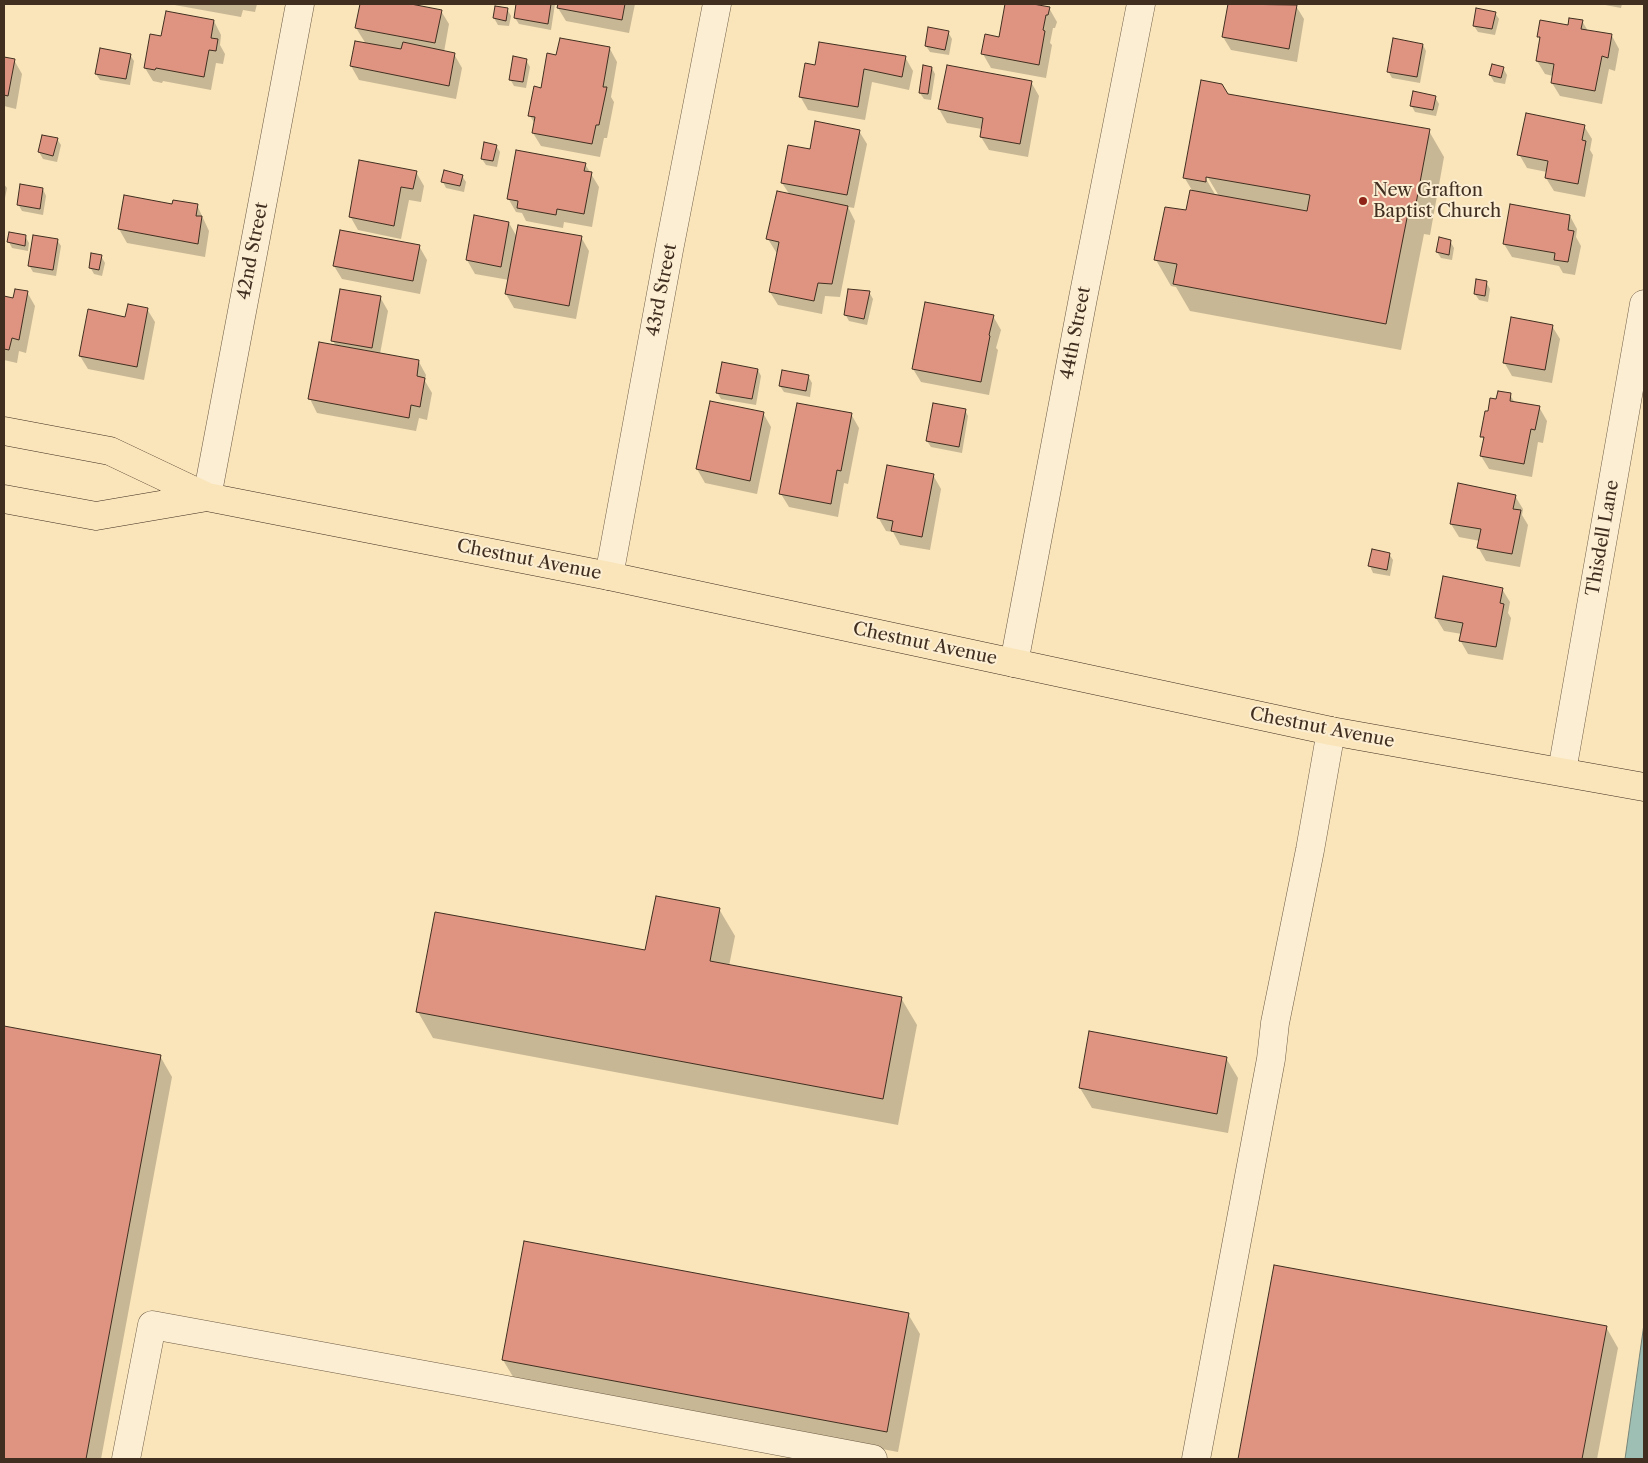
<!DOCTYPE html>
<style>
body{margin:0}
#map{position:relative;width:1648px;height:1463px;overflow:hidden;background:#fae5ba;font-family:"Libre Caslon Text",serif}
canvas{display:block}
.frame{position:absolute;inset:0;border:5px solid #402e20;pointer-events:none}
</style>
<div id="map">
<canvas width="1648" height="1463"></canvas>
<div class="frame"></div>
</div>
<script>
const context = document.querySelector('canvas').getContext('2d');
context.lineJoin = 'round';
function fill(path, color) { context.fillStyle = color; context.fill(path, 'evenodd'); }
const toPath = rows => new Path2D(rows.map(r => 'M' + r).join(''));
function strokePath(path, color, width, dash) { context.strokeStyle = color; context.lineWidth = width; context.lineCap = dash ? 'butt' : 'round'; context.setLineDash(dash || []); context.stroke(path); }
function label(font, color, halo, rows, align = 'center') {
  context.font = font + ' "Libre Caslon Text",serif'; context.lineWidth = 4; context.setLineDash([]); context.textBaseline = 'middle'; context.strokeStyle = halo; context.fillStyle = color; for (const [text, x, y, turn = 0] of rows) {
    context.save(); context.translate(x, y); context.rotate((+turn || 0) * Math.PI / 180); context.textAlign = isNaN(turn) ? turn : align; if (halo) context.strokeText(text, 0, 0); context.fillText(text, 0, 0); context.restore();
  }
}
const water = toPath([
 [1644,1324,1644,1459,1625,1459,1644,1324]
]);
fill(water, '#9ebfb3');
strokePath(water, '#788578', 1);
fill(toPath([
 [169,4,257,4,255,12,243,10,241,17],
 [361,4,404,4,441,11,449,24,444,52,454,54,462,68,456,99,359,80,351,66,356,42,366,44,356,28],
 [517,4,555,4,551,30,519,24,515,18],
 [559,4,635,4,629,33,566,21,558,8],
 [1006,4,1026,4,1049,8,1057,22,1055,28,1053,28,1050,43,1052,45,1046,78,991,68,983,54,1000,38],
 [1229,4,1285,4,1296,6,1304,19,1297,62,1231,50,1223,37],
 [1600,4,1622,4,1621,8],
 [507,9,511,16,509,26,498,25,494,18],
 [1495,13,1499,19,1495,35,1478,32,1474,26],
 [214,21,221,35,220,45,225,54,223,64,216,63,211,90,163,81,162,83,153,81,145,68],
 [1582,21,1588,31,1612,36,1619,49,1615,71,1609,69,1602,104,1560,96,1552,83,1553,76,1545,74,1537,61,1541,41,1538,36],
 [948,32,952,39,949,55,930,52,926,46],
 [1423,45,1426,51,1420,83,1392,78,1388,71],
 [610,49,617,62,611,97,614,102,607,138,604,138,600,157,541,146,533,133,535,124,530,116,557,56],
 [130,55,134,61,130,85,100,80,96,74],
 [905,57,913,71,909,90,872,82,865,120,808,110,800,96,816,66],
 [4,58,14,60,22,74,16,109,4,106],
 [526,60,530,67,526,88,514,86,510,79],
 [932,68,935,74,931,100,924,99,920,93],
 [1503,68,1507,75,1505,84,1494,82,1490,75],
 [1031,82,1039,96,1028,157,989,150,981,137,982,129,947,123,939,109],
 [1228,95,1429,131,1444,157,1430,235,1424,234,1401,350,1190,311,1176,287,1171,286,1156,260,1187,211,1192,190,1184,177],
 [1204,171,1219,196,1216,196,1202,172],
 [1435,97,1439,104,1436,116,1415,112,1411,105],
 [1584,126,1592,139,1590,150,1593,155,1585,197,1554,191,1546,178,1547,172,1527,168,1519,154],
 [859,131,867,144,854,208,848,207,855,221,840,297,825,296,822,314,778,305,770,292,778,253,776,252,768,239,790,195,782,183,811,150],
 [57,139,61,145,57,162,43,159,39,152],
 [496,146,500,152,497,167,486,165,482,159],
 [585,164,599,187,592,227,564,222,563,228,526,221,522,213,516,212,508,198],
 [416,172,424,186,421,202,409,200,401,239,358,230,350,216],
 [462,176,466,182,464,192,446,188,443,182],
 [4,184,7,188,4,203],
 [43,189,46,196,43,215,22,211,18,204],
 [173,205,197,205,209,231,205,257,127,243,119,229],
 [1570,216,1577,229,1576,237,1581,246,1575,275,1563,273,1559,266,1512,257,1504,244],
 [509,223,517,237,581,237,589,251,576,319,514,308,506,294,509,280,475,274,467,260],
 [25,236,29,243,28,251,12,248,9,242],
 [57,240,61,246,56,276,33,272,29,265],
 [1450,241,1454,248,1452,260,1441,258,1437,252],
 [419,246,427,260,420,294,342,279,334,266],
 [101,256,105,263,102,276,94,274,90,267],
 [1486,282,1490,289,1488,302,1479,300,1475,294],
 [27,292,35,306,26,353,19,351,17,363,4,360,4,297,14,299],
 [869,292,873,299,867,325,849,321,845,314],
 [380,297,388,311,380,354,419,362,426,375,425,381,432,393,427,420,419,418,416,431,317,413,310,399,336,346,333,341],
 [147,309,155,322,144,380,88,369,80,356,126,318],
 [993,316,1001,330,996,348,998,350,989,395,921,382,913,369],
 [1552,326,1560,339,1552,383,1512,376,1504,362],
 [758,370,761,376,756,405,721,399,717,392],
 [808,376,812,383,810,397,784,392,780,386],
 [1510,395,1515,403,1539,407,1547,421,1543,443,1538,442,1532,477,1489,469,1481,456,1484,441,1482,436,1489,413,1497,400],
 [965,410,968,416,962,453,931,447,927,441],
 [763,413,771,427,757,494,705,483,697,469],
 [851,414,859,428,848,484,844,483,838,517,789,507,781,494],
 [933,475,941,489,930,550,900,545,893,532,886,531,878,517],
 [1515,496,1523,509,1522,515,1528,525,1520,567,1486,561,1478,547,1480,541,1459,537,1451,524],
 [1389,554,1393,560,1390,576,1373,573,1370,566],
 [1502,589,1510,602,1508,613,1511,618,1503,660,1468,654,1460,640,1462,634,1444,631,1436,618],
 [719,909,735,936,729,966,901,998,917,1025,898,1125,433,1038,418,1012,646,952],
 [4,1027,160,1056,172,1077,101,1459,4,1459],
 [1226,1058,1238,1078,1228,1133,1092,1108,1080,1088],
 [1275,1266,1606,1327,1618,1348,1597,1459,1239,1459],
 [908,1314,920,1334,898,1452,515,1380,503,1360]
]), '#0003');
const building = toPath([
 [360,4,411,4,442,10,435,43,355,28,360,4],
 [516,4,551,4,548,24,514,18,516,4],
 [558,4,625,4,622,20,557,8,558,4],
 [1005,4,1033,4,1050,7,1048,15,1046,15,1043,30,1045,31,1039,65,981,54,985,34,999,37,1005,4],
 [1228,4,1297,5,1289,49,1222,37,1228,4],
 [495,6,508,8,506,21,493,18,495,6],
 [1476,8,1496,12,1492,29,1473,26,1476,8],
 [166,11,214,20,211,38,218,39,216,51,209,50,204,77,156,68,155,70,144,68,150,34,161,36,166,11],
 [1569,18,1583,20,1581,29,1612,34,1608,58,1602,56,1595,91,1551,83,1554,64,1536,61,1540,37,1537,37,1540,20,1568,25,1569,18],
 [928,27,949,31,945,50,925,46,928,27],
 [560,38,610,47,603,87,607,87,599,125,596,125,592,144,532,133,535,117,528,116,534,86,541,88,547,53,556,55,560,38],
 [1393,38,1423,44,1417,77,1387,72,1393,38],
 [355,41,401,49,403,42,455,53,449,86,350,66,355,41],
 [819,42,906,56,902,77,864,69,858,107,799,97,805,63,815,65,819,42],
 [100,48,131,54,126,79,95,74,100,48],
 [513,56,527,59,523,82,509,80,513,56],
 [4,57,15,59,8,96,4,95,4,57],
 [1492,64,1504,67,1501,78,1489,75,1492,64],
 [923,65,932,67,928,94,919,93,923,65],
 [947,65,1032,81,1020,144,980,137,983,118,938,109,947,65],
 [1201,80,1222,84,1228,94,1430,129,1415,209,1409,208,1386,324,1173,284,1177,264,1154,260,1165,207,1186,210,1190,190,1307,211,1310,195,1206,177,1206,182,1183,178,1201,80],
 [1413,91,1436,96,1433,110,1410,106,1413,91],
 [1526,113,1585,125,1582,140,1586,141,1578,184,1545,178,1548,161,1517,155,1526,113],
 [815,121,860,130,847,195,781,183,788,145,810,149,815,121],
 [42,135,58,138,53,156,38,152,42,135],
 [484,142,497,145,493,161,481,159,484,142],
 [516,150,586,163,584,171,592,172,584,214,557,209,556,215,517,208,518,201,507,199,516,150],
 [359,160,417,171,413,189,401,187,394,226,349,217,359,160],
 [444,170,463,175,460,186,441,182,444,170],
 [20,184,43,188,40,209,17,205,20,184],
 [777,191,848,206,832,284,818,283,814,301,769,292,779,242,766,239,777,191],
 [124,195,172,204,173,200,198,204,196,216,202,216,198,244,118,229,124,195],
 [1510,204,1570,215,1568,230,1574,231,1568,262,1554,260,1555,253,1503,244,1510,204],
 [474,215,509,222,501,267,466,260,474,215],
 [518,225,582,236,569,306,505,294,518,225],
 [340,230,420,245,413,281,333,266,340,230],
 [9,232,26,235,25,246,7,242,9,232],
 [33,235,58,239,53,270,28,266,33,235],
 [1439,237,1451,240,1449,255,1436,252,1439,237],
 [91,253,102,255,99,270,89,268,91,253],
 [1476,279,1487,281,1485,296,1474,294,1476,279],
 [15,289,28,291,19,340,12,338,9,350,4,349,4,296,13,298,15,289],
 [340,289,381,296,372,348,331,341,340,289],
 [848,289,870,291,864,319,844,315,848,289],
 [925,302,994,315,989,335,990,336,981,382,912,369,925,302],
 [128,304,148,308,137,367,79,356,88,309,125,317,128,304],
 [1511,317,1553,325,1545,370,1503,363,1511,317],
 [319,342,419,360,417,376,425,378,420,407,411,405,409,418,308,399,319,342],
 [722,362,758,369,752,399,716,393,722,362],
 [782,370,809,375,806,391,779,386,782,370],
 [1498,391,1511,393,1510,401,1540,406,1535,430,1531,429,1524,464,1480,456,1484,437,1480,437,1485,411,1488,411,1490,398,1496,399,1498,391],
 [710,401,764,412,750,481,696,469,710,401],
 [797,403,852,413,841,471,837,470,831,504,779,494,797,403],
 [933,403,966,409,959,447,926,441,933,403],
 [887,465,934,474,922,537,891,531,893,521,877,518,887,465],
 [1458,483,1516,495,1513,509,1521,510,1512,554,1477,548,1481,529,1450,524,1458,483],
 [1372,549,1390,553,1387,570,1368,566,1372,549],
 [1443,576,1503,588,1500,603,1504,604,1496,647,1459,641,1463,623,1435,618,1443,576],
 [656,896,720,908,710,961,902,997,883,1099,416,1012,435,912,645,950,656,896],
 [4,1026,161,1055,86,1459,4,1459,4,1026],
 [1089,1031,1227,1057,1217,1114,1079,1088,1089,1031],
 [524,1241,909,1313,887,1432,502,1360,524,1241],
 [1274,1265,1607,1326,1582,1459,1238,1459,1274,1265]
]);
fill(building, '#de9480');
strokePath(building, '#402e20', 1);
const minor = toPath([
 [207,497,300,4],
 [609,576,669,250,717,4],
 [1014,663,1083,298,1141,4],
 [1562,771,1644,304],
 [126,1459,152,1325,496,1388,873,1459],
 [1196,1459,1271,1059,1275,1023,1310,850,1331,731]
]);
const major = toPath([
 [4,431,110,451,207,497,609,576,1331,731,1644,787],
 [4,499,96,516,207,497]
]);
strokePath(minor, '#6e5c46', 29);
strokePath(major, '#402e20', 29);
strokePath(minor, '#fceed2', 28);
strokePath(major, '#fae5ba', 28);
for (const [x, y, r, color] of [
 [1363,201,5,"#8f2418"]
]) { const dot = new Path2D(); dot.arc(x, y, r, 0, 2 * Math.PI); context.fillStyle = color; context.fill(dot); strokePath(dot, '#fceed2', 2); }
label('18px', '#402e20', '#fceed2', [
 ["New Grafton",1373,191],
 ["Baptist Church",1373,212]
], 'left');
label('18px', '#402e20', '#fceed2', [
 ["42nd Street",253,251,-79],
 ["43rd Street",662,290,-79],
 ["44th Street",1076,333,-79],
 ["Thisdell Lane",1603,538,-80],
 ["Chestnut Avenue",529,560,11],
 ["Chestnut Avenue",925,644,12],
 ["Chestnut Avenue",1322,728,11]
]);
</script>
